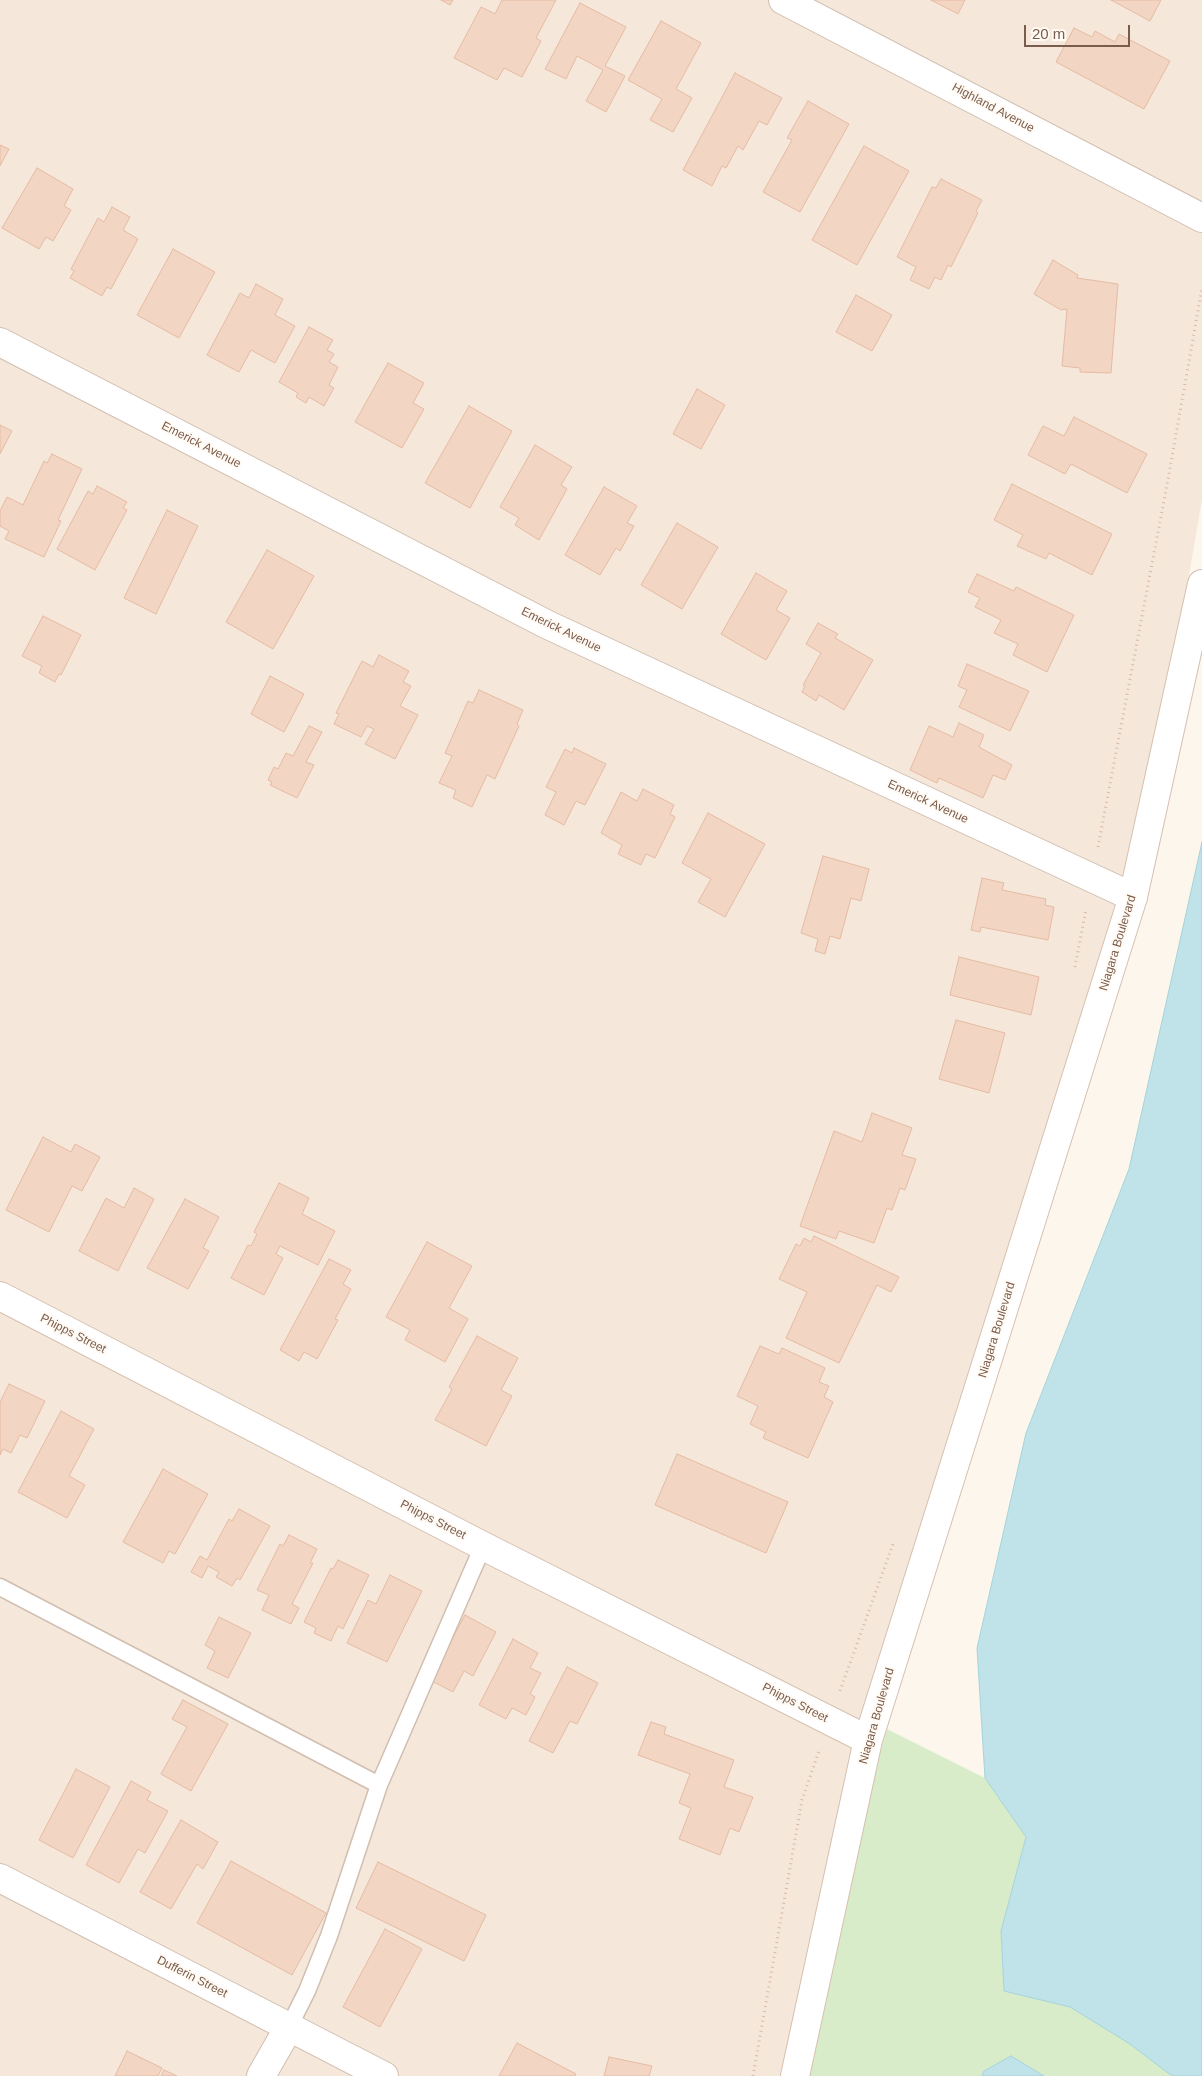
<!DOCTYPE html>
<style>
body{margin:0}
#map{position:relative;width:1202px;height:2076px;overflow:hidden;background:#fdf6ec;font-family:Helvetica,sans-serif}
canvas{display:block}
.scale{position:absolute;left:1024px;top:25px;width:106px;height:22px;box-sizing:border-box;border:2px solid #7a5c4d;border-top:0;padding-left:6px;font-size:15px;line-height:18px;white-space:nowrap;color:#7a5c4d;-webkit-text-stroke:4px #fffaf3;paint-order:stroke}
</style>
<div id="map">
<canvas width="1202" height="2076"></canvas>
<div class="scale">20 m</div>
</div>
<script>
const context = document.querySelector('canvas').getContext('2d');
context.lineJoin = 'round';
function fill(path, color) { context.fillStyle = color; context.fill(path, 'evenodd'); }
const toPath = rows => new Path2D(rows.map(r => 'M' + r).join(''));
function strokePath(path, color, width, dash) { context.strokeStyle = color; context.lineWidth = width; context.lineCap = dash ? 'butt' : 'round'; context.setLineDash(dash || []); context.stroke(path); }
function label(font, color, halo, rows, align = 'center') {
  context.font = font + ' Helvetica,sans-serif'; context.lineWidth = 4; context.setLineDash([]); context.textBaseline = 'middle'; context.strokeStyle = halo; context.fillStyle = color; for (const [text, x, y, turn = 0] of rows) {
    context.save(); context.translate(x, y); context.rotate((+turn || 0) * Math.PI / 180); context.textAlign = isNaN(turn) ? turn : align; if (halo) context.strokeText(text, 0, 0); context.fillText(text, 0, 0); context.restore();
  }
}
fill(toPath([
 [0,0,1202,0,1202,500,1133,897,869,1741,795,2076,0,2076]
]), '#f5e8da');
fill(toPath([
 [887,1729,985,1778,1026,1837,1001,1931,1004,1991,1070,2007,1130,2044,1172,2076,1044,2076,1011,2056,984,2071,982,2076,806,2076,851,1849]
]), '#d8ecc9');
const water = toPath([
 [1202,842,1202,2076,1172,2076,1130,2044,1070,2007,1004,1991,1001,1931,1026,1837,985,1778,977,1648,1026,1433,1129,1169,1202,842],
 [1011,2056,1044,2076,982,2076,984,2071,1011,2056]
]);
fill(water, '#bfe3e8');
strokePath(water, '#a5d3da', 1);
const building = toPath([
 [441,0,453,0,450,5,441,0],
 [502,0,556,0,536,38,541,41,522,77,504,68,497,80,454,58,481,7,495,14,502,0],
 [931,0,965,0,958,14,931,0],
 [1111,0,1161,0,1150,21,1111,0],
 [580,3,626,27,605,66,625,76,606,112,586,101,603,70,577,56,566,79,545,69,580,3],
 [661,21,701,43,676,89,692,98,673,132,650,120,662,99,628,80,661,21],
 [1074,28,1092,37,1095,31,1115,42,1119,34,1170,61,1144,109,1056,62,1074,28],
 [735,73,782,98,767,125,759,121,743,150,738,146,726,168,722,166,712,186,683,170,735,73],
 [808,101,849,124,800,212,763,192,792,140,787,138,808,101],
 [0,145,9,149,0,166,0,145],
 [864,146,909,171,857,265,812,240,864,146],
 [37,168,73,189,64,206,71,210,53,241,46,237,39,249,2,228,37,168],
 [941,179,982,200,976,211,978,213,951,267,948,265,941,280,935,277,929,289,910,280,916,267,897,257,932,187,936,188,941,179],
 [112,207,130,217,123,230,138,239,111,289,107,287,102,296,70,278,74,271,71,269,98,218,104,222,112,207],
 [173,249,215,272,179,338,137,315,173,249],
 [1053,260,1078,275,1077,278,1118,284,1111,373,1080,372,1080,368,1062,366,1067,309,1061,310,1034,294,1053,260],
 [256,284,283,299,275,315,295,326,275,363,251,350,239,372,207,355,240,293,249,298,256,284],
 [856,295,892,315,872,351,836,332,856,295],
 [309,327,333,340,327,350,334,354,329,362,338,367,329,385,334,388,324,406,309,397,306,403,296,397,298,393,279,382,309,327],
 [388,363,424,383,413,403,424,409,402,448,355,422,388,363],
 [697,389,725,405,701,449,673,434,697,389],
 [469,406,512,431,470,508,425,483,469,406],
 [1074,417,1147,454,1127,493,1071,464,1065,474,1028,455,1043,426,1064,436,1074,417],
 [0,425,12,431,0,454,0,425],
 [535,445,572,467,561,485,567,489,539,540,515,525,519,518,500,507,535,445],
 [52,454,82,469,58,520,61,521,44,557,5,539,9,531,0,526,0,511,7,497,23,505,44,461,47,463,52,454],
 [1012,484,1112,534,1092,575,1049,553,1046,559,1017,546,1023,535,994,520,1012,484],
 [97,486,127,502,123,508,127,510,95,570,57,549,88,491,93,494,97,486],
 [604,487,637,506,627,523,634,526,620,551,616,548,600,575,565,555,604,487],
 [167,510,198,526,156,614,124,598,167,510],
 [677,523,718,547,682,609,641,585,677,523],
 [267,550,314,576,273,649,226,622,267,550],
 [756,573,787,591,776,610,790,618,766,660,721,634,756,573],
 [977,574,1014,591,1016,587,1074,615,1047,672,1013,655,1018,644,994,633,1001,620,975,607,980,598,968,592,977,574],
 [43,616,81,635,61,675,59,674,55,682,39,673,42,666,22,656,43,616],
 [818,623,838,634,835,638,873,660,844,710,819,695,816,701,802,692,805,686,803,685,821,653,806,644,818,623],
 [379,655,409,671,403,682,411,686,400,706,418,715,395,759,365,744,374,729,367,726,361,737,334,724,339,714,336,713,362,661,373,667,379,655],
 [967,664,1029,691,1010,731,959,707,967,690,958,686,967,664],
 [270,676,304,694,284,732,251,714,270,676],
 [479,690,523,710,517,724,519,726,495,779,487,775,472,807,453,798,456,790,439,783,452,756,445,753,468,701,473,703,479,690],
 [959,723,984,735,979,747,1012,765,1005,780,993,775,983,798,939,778,937,783,910,770,929,726,953,737,959,723],
 [309,726,322,732,306,762,314,765,297,798,270,785,272,782,268,780,274,767,278,769,286,753,293,756,309,726],
 [574,748,606,764,585,805,576,801,564,825,545,815,556,792,546,787,565,749,572,753,574,748],
 [643,789,674,805,670,814,675,817,655,858,646,854,641,865,618,854,622,845,601,833,621,792,637,801,643,789],
 [708,813,765,844,725,917,698,902,711,879,682,863,708,813],
 [823,856,869,869,861,901,851,898,840,939,830,936,825,954,815,951,818,939,801,933,823,856],
 [982,878,1004,883,1002,890,1046,899,1045,905,1054,907,1048,940,981,927,980,932,971,930,982,878],
 [959,957,1039,977,1031,1015,950,995,959,957],
 [956,1020,1005,1033,989,1093,939,1079,956,1020],
 [872,1113,912,1128,902,1155,916,1159,905,1190,900,1188,892,1210,887,1208,874,1243,839,1231,836,1239,800,1226,834,1131,862,1142,872,1113],
 [43,1137,71,1152,75,1144,100,1157,82,1191,72,1186,49,1232,6,1210,43,1137],
 [279,1183,309,1198,302,1214,335,1231,318,1265,280,1246,276,1254,283,1258,264,1295,231,1278,248,1245,251,1246,257,1234,254,1232,279,1183],
 [134,1188,154,1199,118,1271,79,1251,106,1198,124,1208,134,1188],
 [185,1199,219,1217,203,1248,209,1251,188,1289,147,1268,185,1199],
 [814,1236,899,1277,891,1292,877,1285,839,1363,786,1338,807,1292,779,1279,796,1244,800,1246,804,1238,811,1242,814,1236],
 [427,1242,472,1266,449,1308,468,1319,445,1362,405,1340,410,1330,386,1317,427,1242],
 [329,1259,351,1270,343,1284,351,1289,335,1319,338,1320,317,1359,304,1352,299,1361,280,1350,329,1259],
 [477,1336,518,1358,501,1390,512,1396,486,1446,435,1420,452,1389,449,1387,477,1336],
 [760,1346,779,1354,782,1348,825,1368,819,1382,829,1386,824,1397,833,1402,808,1458,763,1438,766,1432,750,1424,758,1406,737,1396,760,1346],
 [9,1384,45,1401,27,1438,20,1435,11,1453,3,1449,0,1455,0,1402,9,1384],
 [61,1411,94,1429,69,1476,85,1485,67,1518,18,1492,61,1411],
 [677,1454,788,1502,766,1553,655,1505,677,1454],
 [163,1469,208,1494,175,1554,169,1551,163,1563,123,1542,163,1469],
 [239,1509,270,1526,240,1580,237,1578,232,1586,216,1577,219,1572,208,1566,202,1578,191,1572,200,1556,207,1560,229,1519,232,1521,239,1509],
 [289,1535,317,1549,310,1563,313,1563,292,1604,299,1608,291,1624,262,1610,269,1595,257,1590,280,1544,283,1546,289,1535],
 [338,1560,369,1575,343,1629,338,1626,331,1641,314,1633,316,1628,304,1622,331,1568,333,1569,338,1560],
 [390,1575,422,1591,387,1662,347,1643,368,1600,376,1604,390,1575],
 [465,1615,496,1632,473,1676,464,1671,453,1692,430,1680,465,1615],
 [219,1617,251,1633,228,1678,207,1668,215,1651,205,1645,219,1617],
 [513,1639,538,1653,530,1668,541,1673,530,1694,535,1697,526,1715,512,1708,506,1719,479,1705,513,1639],
 [567,1667,598,1683,577,1724,570,1721,553,1753,529,1741,567,1667],
 [183,1700,228,1724,191,1791,161,1774,187,1727,172,1719,183,1700],
 [651,1722,666,1727,664,1734,734,1760,724,1787,753,1797,739,1832,730,1828,720,1855,679,1839,691,1808,679,1803,690,1774,638,1755,651,1722],
 [76,1769,110,1787,73,1858,39,1840,76,1769],
 [131,1781,151,1792,147,1800,168,1811,145,1853,138,1849,119,1883,86,1865,131,1781],
 [181,1820,218,1842,203,1869,197,1864,171,1909,140,1892,181,1820],
 [231,1861,326,1913,292,1975,197,1923,231,1861],
 [378,1862,486,1915,464,1961,356,1908,378,1862],
 [385,1929,422,1949,380,2027,343,2007,385,1929],
 [517,2043,576,2074,575,2076,499,2076,517,2043],
 [127,2051,162,2068,158,2076,115,2076,127,2051],
 [609,2057,652,2066,649,2076,604,2076,609,2057],
 [164,2070,177,2076,161,2076,164,2070]
]);
fill(building, '#f3d5c3');
strokePath(building, '#e6bba3', 1);
const lane = toPath([
 [0,1587,379,1785],
 [289,2027,307,1991,329,1936,379,1785,483,1546]
]);
const street = toPath([
 [783,0,1202,218],
 [0,342,548,625,1133,897],
 [0,1878,384,2076],
 [261,2076,289,2027]
]);
const secondary = toPath([
 [0,1296,483,1546,868,1740],
 [795,2076,868,1740,1133,897,1202,584]
]);
strokePath(lane, '#d1beb0', 19);
strokePath(street, '#d1beb0', 30);
strokePath(secondary, '#d6c0b0', 30);
strokePath(toPath([
 [1098,847,1167,485,1202,288],
 [1075,967,1086,909],
 [840,1691,893,1544],
 [753,2076,802,1800,819,1751]
]), '#d9b8a5', 3, [1, 4]);
strokePath(lane, '#fff', 16);
strokePath(street, '#fff', 28);
strokePath(secondary, '#fff', 28);
label('12px', '#7a5c4d', '#fffaf3', [
 ["Highland Avenue",993,108,28],
 ["Emerick Avenue",201,445,27],
 ["Emerick Avenue",561,630,26],
 ["Emerick Avenue",928,802,25],
 ["Niagara Boulevard",1118,943,-73],
 ["Niagara Boulevard",997,1330,-73],
 ["Phipps Street",73,1334,27],
 ["Phipps Street",433,1520,27],
 ["Phipps Street",795,1703,27],
 ["Niagara Boulevard",877,1716,-74],
 ["Dufferin Street",192,1977,27]
]);
</script>
